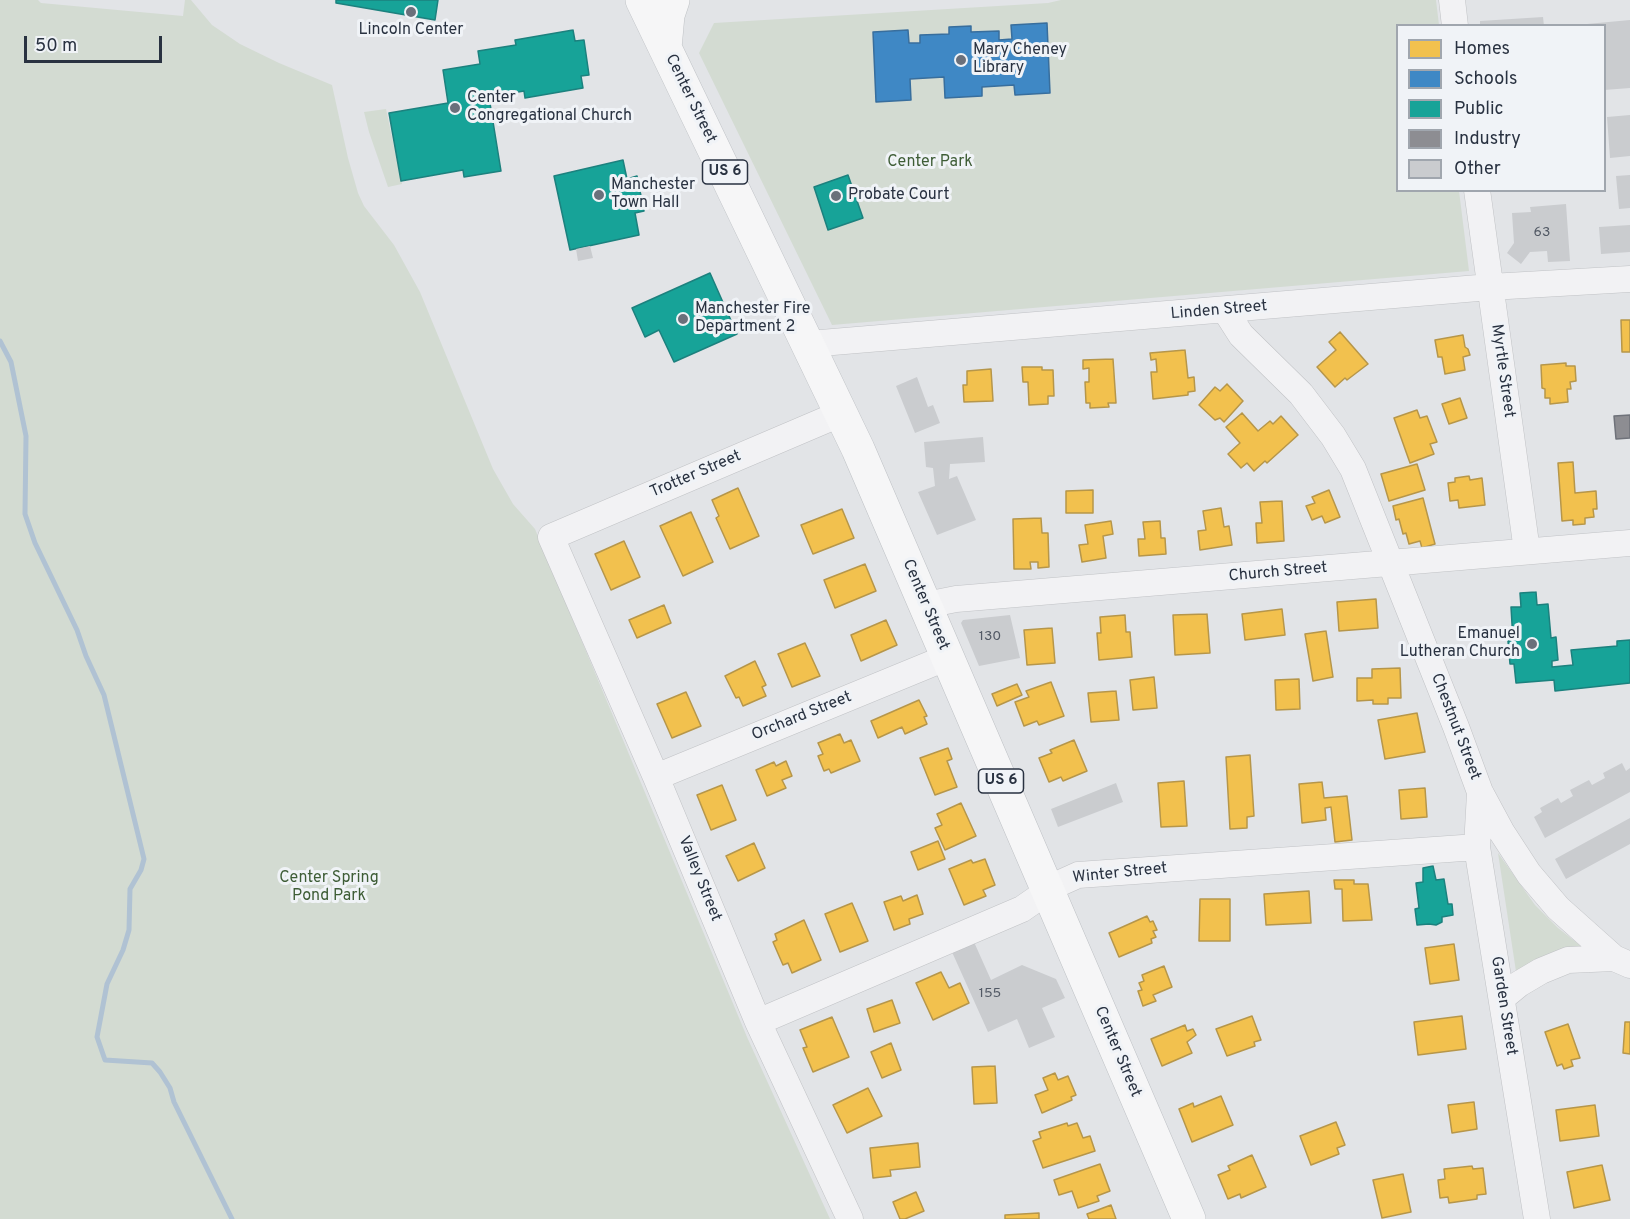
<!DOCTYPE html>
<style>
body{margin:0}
#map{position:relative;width:1630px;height:1219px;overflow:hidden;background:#e2e4e7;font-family:Overpass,sans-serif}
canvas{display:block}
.legend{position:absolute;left:1396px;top:24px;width:210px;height:168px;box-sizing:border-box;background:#f0f3f7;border:2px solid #a0a6ae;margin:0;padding:8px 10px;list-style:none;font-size:18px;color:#293241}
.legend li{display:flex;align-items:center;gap:12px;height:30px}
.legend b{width:30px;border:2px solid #a0a6ae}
.scale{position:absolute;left:24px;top:36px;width:138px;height:27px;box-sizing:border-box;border:3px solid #293241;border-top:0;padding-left:8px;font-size:18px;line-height:21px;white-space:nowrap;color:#293241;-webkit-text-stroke:4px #f0f3f7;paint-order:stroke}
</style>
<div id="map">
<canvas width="1630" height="1219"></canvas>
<ul class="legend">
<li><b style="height:16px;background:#f2c14e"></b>Homes</li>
<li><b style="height:16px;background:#3f88c5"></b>Schools</li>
<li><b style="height:16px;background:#17a398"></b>Public</li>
<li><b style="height:16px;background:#8d8d92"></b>Industry</li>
<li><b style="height:16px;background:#cacccf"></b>Other</li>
</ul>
<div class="scale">50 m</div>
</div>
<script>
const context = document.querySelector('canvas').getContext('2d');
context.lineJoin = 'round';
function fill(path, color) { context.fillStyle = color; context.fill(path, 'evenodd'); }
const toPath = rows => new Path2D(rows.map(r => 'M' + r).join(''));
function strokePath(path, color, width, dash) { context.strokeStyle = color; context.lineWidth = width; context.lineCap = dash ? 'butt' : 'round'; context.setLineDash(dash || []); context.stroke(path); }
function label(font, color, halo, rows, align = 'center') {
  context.font = font + ' Overpass,sans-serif'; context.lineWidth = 6; context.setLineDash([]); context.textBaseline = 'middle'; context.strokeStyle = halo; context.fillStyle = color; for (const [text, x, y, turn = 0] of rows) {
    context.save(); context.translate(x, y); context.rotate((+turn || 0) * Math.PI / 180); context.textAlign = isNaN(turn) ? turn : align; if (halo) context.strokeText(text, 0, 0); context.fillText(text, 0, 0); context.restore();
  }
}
fill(toPath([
 [0,0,38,0,41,3,183,16,185,0,191,0,212,25,240,44,279,63,332,85,348,158,358,193,364,206,394,245,420,292,493,469,513,504,535,529,747,1037,830,1219,0,1219],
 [1061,0,1436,0,1439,25,1398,26,1398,190,1459,191,1469,271,832,325,699,53,714,23,1048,3],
 [386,109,402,184,388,187,369,132,364,112],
 [1498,853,1535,905,1558,928,1581,946,1562,950,1517,978]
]), '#d3dbd2');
const homes = toPath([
 [1621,320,1630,320,1630,352,1622,352,1621,320],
 [1340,332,1368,364,1347,380,1345,378,1335,387,1317,367,1336,350,1329,342,1340,332],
 [1463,335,1465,347,1468,349,1470,355,1463,357,1465,370,1445,374,1442,357,1438,357,1435,340,1463,335],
 [1185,350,1188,378,1194,377,1195,391,1188,392,1188,395,1153,399,1151,372,1157,372,1156,359,1151,360,1150,353,1185,350],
 [1113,359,1116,403,1108,403,1109,407,1090,408,1090,403,1086,403,1085,382,1089,382,1089,368,1083,369,1083,360,1113,359],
 [1566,363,1566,366,1575,366,1576,381,1570,382,1571,389,1567,389,1568,402,1550,404,1550,398,1545,398,1545,389,1542,388,1541,365,1566,363],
 [1022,367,1042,367,1042,370,1053,370,1054,396,1048,396,1048,404,1029,405,1028,382,1023,382,1022,367],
 [991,369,993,401,964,402,963,385,967,385,967,371,991,369],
 [1227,384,1243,401,1224,422,1220,418,1215,420,1199,405,1215,387,1220,391,1227,384],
 [1460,398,1467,418,1449,424,1442,404,1460,398],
 [1417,410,1420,418,1427,416,1437,442,1430,444,1434,454,1410,463,1394,418,1417,410],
 [1242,413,1258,431,1270,421,1273,424,1281,416,1298,435,1267,463,1265,461,1254,471,1247,463,1241,468,1228,454,1240,443,1226,427,1242,413],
 [1573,462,1575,493,1596,491,1597,509,1593,509,1594,517,1585,518,1585,524,1573,525,1573,520,1562,521,1558,463,1573,462],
 [1417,464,1425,490,1389,501,1381,474,1417,464],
 [1469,476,1470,480,1482,478,1485,505,1459,508,1458,500,1450,501,1448,483,1455,482,1455,478,1469,476],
 [738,488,759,536,730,549,716,518,719,516,712,500,738,488],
 [1093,490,1093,513,1066,513,1066,491,1093,490],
 [1329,490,1340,517,1325,523,1322,516,1312,520,1306,506,1315,503,1312,497,1329,490],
 [1423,498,1435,544,1422,548,1420,541,1409,544,1406,533,1403,534,1399,519,1396,520,1393,506,1423,498],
 [1282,501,1284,541,1257,543,1256,523,1262,523,1260,502,1282,501],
 [1221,508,1224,527,1229,526,1232,545,1200,550,1198,531,1206,530,1203,511,1221,508],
 [842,509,854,538,813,554,801,525,842,509],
 [691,512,713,562,683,576,660,526,691,512],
 [1041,518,1042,533,1048,533,1049,567,1038,568,1038,562,1030,562,1031,569,1014,569,1013,519,1041,518],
 [1111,521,1113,534,1103,536,1106,558,1082,562,1079,545,1088,544,1085,525,1111,521],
 [1160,521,1161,538,1165,538,1166,554,1139,556,1138,539,1145,539,1143,522,1160,521],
 [624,541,640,577,611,590,595,554,624,541],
 [865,564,876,591,835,608,824,580,865,564],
 [1376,599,1378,628,1339,631,1337,602,1376,599],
 [664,605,671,623,637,638,629,620,664,605],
 [1282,609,1285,635,1245,640,1242,614,1282,609],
 [1207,614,1210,653,1175,655,1173,615,1207,614],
 [1125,615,1126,632,1130,632,1132,657,1099,660,1097,633,1101,633,1100,617,1125,615],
 [886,620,897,645,861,661,851,635,886,620],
 [1052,628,1055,663,1027,665,1024,630,1052,628],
 [1326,631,1333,677,1313,681,1305,634,1326,631],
 [805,643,820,676,792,687,778,654,805,643],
 [755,661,766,685,762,687,766,696,743,706,739,697,736,698,725,676,755,661],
 [1400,668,1401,698,1388,698,1388,704,1373,704,1373,700,1357,701,1357,678,1372,678,1372,669,1400,668],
 [1154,677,1157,708,1133,710,1130,680,1154,677],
 [1299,679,1300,709,1276,710,1275,680,1299,679],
 [1051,682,1064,716,1039,725,1037,721,1024,726,1015,702,1029,697,1026,691,1051,682],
 [1017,684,1022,695,997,706,992,694,1017,684],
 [1116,691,1119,720,1091,722,1088,693,1116,691],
 [686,692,701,726,672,738,657,704,686,692],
 [919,700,927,716,924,717,927,724,905,734,902,727,878,738,871,721,919,700],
 [1417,713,1425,752,1385,759,1378,720,1417,713],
 [840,734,844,743,851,740,860,761,831,773,829,769,824,771,818,756,823,754,818,743,840,734],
 [1074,740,1087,771,1063,781,1061,777,1049,782,1039,758,1052,753,1050,750,1074,740],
 [948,748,952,759,947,761,957,787,935,795,920,758,948,748],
 [1250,755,1254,816,1247,817,1247,828,1230,829,1226,757,1250,755],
 [786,761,792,776,782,780,786,788,767,796,756,770,774,762,776,766,786,761],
 [1184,781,1187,826,1161,827,1158,783,1184,781],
 [1322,782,1324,798,1347,796,1352,840,1335,842,1331,807,1325,808,1326,820,1302,823,1299,784,1322,782],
 [722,785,736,820,711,830,697,795,722,785],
 [1425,788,1427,817,1401,819,1399,790,1425,788],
 [961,803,976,836,945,850,935,828,942,825,937,814,961,803],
 [938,841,945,859,918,870,911,852,938,841],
 [754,843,765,868,738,881,726,856,754,843],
 [985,859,995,885,983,890,986,896,964,905,949,869,971,860,973,863,985,859],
 [1334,880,1354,880,1354,884,1368,884,1372,920,1343,921,1342,889,1335,889,1334,880],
 [1309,891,1311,923,1266,925,1264,894,1309,891],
 [917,895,923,914,909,919,910,924,894,930,884,902,901,896,903,901,917,895],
 [1200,899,1230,899,1230,941,1199,941,1200,899],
 [852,903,868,941,840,952,825,914,852,903],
 [1147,916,1150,922,1153,921,1157,930,1153,931,1156,937,1151,939,1152,943,1119,957,1109,933,1147,916],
 [804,920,821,960,792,973,788,963,783,965,773,942,777,940,775,934,804,920],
 [1454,944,1459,980,1430,984,1425,948,1454,944],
 [1164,966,1172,987,1153,995,1156,1001,1143,1006,1138,991,1142,990,1139,983,1144,981,1142,975,1164,966],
 [941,972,949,988,960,983,969,1003,933,1020,916,983,941,972],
 [892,1000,900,1023,874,1032,867,1009,892,1000],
 [1252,1016,1261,1040,1254,1042,1255,1046,1227,1056,1216,1029,1252,1016],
 [1462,1016,1466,1049,1418,1055,1414,1022,1462,1016],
 [832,1017,849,1057,813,1072,803,1048,807,1047,800,1030,832,1017],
 [1625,1022,1630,1022,1630,1054,1623,1053,1625,1022],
 [1568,1024,1580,1058,1571,1060,1573,1066,1564,1069,1562,1064,1557,1066,1545,1032,1568,1024],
 [1185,1025,1187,1031,1193,1029,1196,1035,1187,1042,1192,1053,1162,1066,1151,1039,1185,1025],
 [891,1043,901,1070,882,1078,871,1052,891,1043],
 [995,1066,997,1103,974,1104,972,1067,995,1066],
 [1055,1073,1058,1080,1068,1076,1076,1095,1071,1097,1072,1100,1042,1113,1035,1095,1048,1090,1043,1078,1055,1073],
 [868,1088,882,1116,847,1133,833,1105,868,1088],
 [1221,1096,1233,1125,1192,1142,1179,1109,1193,1103,1194,1107,1221,1096],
 [1474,1102,1477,1129,1452,1133,1448,1105,1474,1102],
 [1595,1105,1599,1136,1560,1141,1556,1110,1595,1105],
 [1336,1122,1345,1145,1337,1148,1339,1154,1311,1165,1300,1136,1336,1122],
 [1067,1123,1068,1126,1077,1123,1083,1138,1090,1136,1095,1151,1043,1168,1033,1141,1041,1138,1039,1132,1067,1123],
 [918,1143,920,1167,890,1170,891,1176,873,1178,870,1148,918,1143],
 [1252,1155,1266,1187,1241,1198,1240,1194,1228,1199,1218,1175,1230,1170,1228,1166,1252,1155],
 [1100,1164,1110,1191,1097,1196,1099,1201,1078,1208,1072,1191,1059,1195,1054,1180,1100,1164],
 [1602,1165,1610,1200,1574,1208,1567,1172,1602,1165],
 [1472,1166,1473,1169,1483,1168,1486,1194,1477,1195,1477,1199,1449,1203,1448,1197,1440,1198,1438,1180,1445,1179,1444,1169,1472,1166],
 [1403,1174,1411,1212,1382,1218,1373,1180,1403,1174],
 [916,1192,924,1211,905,1219,900,1219,893,1202,916,1192],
 [1111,1205,1116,1219,1089,1219,1087,1214,1111,1205],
 [1039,1213,1039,1219,1005,1219,1005,1215,1039,1213]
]);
fill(homes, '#f2c14e');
strokePath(homes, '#b6964a', 1.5);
const schools = toPath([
 [1047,23,1050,93,1015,95,1014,85,982,87,982,96,945,98,944,77,910,79,911,100,876,102,873,32,908,30,909,43,920,43,920,35,949,34,949,27,971,26,971,32,999,31,999,40,1012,39,1011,25,1047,23]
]);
fill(schools, '#3f88c5');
strokePath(schools, '#386e9d', 1.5);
const public = toPath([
 [336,0,438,0,435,20,336,3,336,0],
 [573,30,575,41,584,40,589,75,581,76,583,88,525,98,524,91,489,97,501,171,464,177,463,170,401,181,389,113,448,103,443,70,480,64,478,51,516,45,515,40,573,30],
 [623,160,627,179,637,176,644,211,635,213,639,235,570,250,554,176,623,160],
 [848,175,863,218,828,230,814,187,848,175],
 [710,273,737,334,674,362,659,330,645,337,632,308,710,273],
 [1536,592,1537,605,1548,604,1551,638,1556,637,1558,660,1552,661,1552,667,1573,665,1571,650,1617,646,1617,641,1630,640,1630,683,1555,691,1554,680,1516,683,1514,664,1510,664,1508,641,1513,641,1511,607,1521,607,1520,593,1536,592],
 [1433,866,1436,880,1444,879,1448,904,1452,904,1453,915,1442,917,1442,922,1436,925,1429,924,1417,925,1415,909,1419,908,1416,883,1423,882,1423,868,1433,866]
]);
fill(public, '#17a398');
strokePath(public, '#1c817e', 1.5);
const industry = toPath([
 [1630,415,1630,438,1616,439,1614,416,1630,415]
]);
fill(industry, '#8d8d92');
strokePath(industry, '#6f727a', 1.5);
strokePath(toPath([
 [0,341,11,362,26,436,25,514,35,543,77,630,86,656,104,695,144,859,141,870,130,889,129,930,123,950,107,984,97,1037,105,1060,152,1063,160,1072,170,1088,174,1102,232,1219]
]), '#b0c2d3', 5);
fill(toPath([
 [1543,17,1544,26,1480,26,1480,21],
 [1630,20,1630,88,1604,90,1604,26,1588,26,1587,24],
 [1630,115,1630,156,1610,158,1607,117],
 [1630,175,1630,208,1619,209,1616,176],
 [1566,204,1570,261,1548,262,1547,251,1530,252,1521,264,1507,253,1514,243,1512,213,1531,212,1530,207],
 [1630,225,1630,252,1601,254,1599,227],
 [590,246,593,258,578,261,576,249],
 [917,377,928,407,933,405,940,423,915,433,896,386],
 [983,437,985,462,950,464,949,479,957,476,976,520,937,535,918,492,935,486,933,468,926,467,924,442],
 [1010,615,1020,658,979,666,961,623,963,620],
 [1622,763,1626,771,1630,768,1630,792,1545,838,1534,817,1542,812,1540,808,1558,798,1561,803,1573,796,1570,790,1589,780,1592,785,1605,778,1603,773],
 [1116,783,1123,802,1058,827,1051,809],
 [1630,818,1630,844,1566,879,1555,859],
 [974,942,991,980,1022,965,1056,979,1065,998,1042,1008,1055,1037,1029,1048,1017,1019,988,1032,952,952]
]), '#cacccf');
const minor = toPath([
 [1452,0,1455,26],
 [1477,190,1527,551],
 [1225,310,1241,335,1301,394,1333,436,1353,469,1456,727,1480,792,1501,831,1529,874,1558,908,1614,958,1630,965],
 [809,344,1490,287,1630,279],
 [842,413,551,537,656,777,758,1022,850,1219],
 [926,605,956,599,1630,543],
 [656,777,948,657],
 [1480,793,1477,847,1537,1219],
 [1502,998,1519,984,1541,971,1568,960,1614,958],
 [758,1022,1022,909,1058,884,1078,875,1477,847]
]);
const major = toPath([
 [642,0,858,449,1189,1219],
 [665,48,668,15,673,0]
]);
strokePath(minor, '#c0c2c5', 27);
strokePath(major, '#bec1c5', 34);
strokePath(minor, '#f2f2f4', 26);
strokePath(major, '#f6f6f7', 33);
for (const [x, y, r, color] of [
 [411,12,6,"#6a707b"],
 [961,60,6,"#6a707b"],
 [455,108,6,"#6a707b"],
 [599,195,6,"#6a707b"],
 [836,196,6,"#6a707b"],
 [683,319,6,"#6a707b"],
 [1532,644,6,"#6a707b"]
]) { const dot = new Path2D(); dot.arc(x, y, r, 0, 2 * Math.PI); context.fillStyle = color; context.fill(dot); strokePath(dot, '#f0f3f7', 2); }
label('14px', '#525965', null, [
 ["63",1542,233],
 ["130",990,637],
 ["155",990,994]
]);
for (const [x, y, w] of [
 [725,172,45],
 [1001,781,45]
]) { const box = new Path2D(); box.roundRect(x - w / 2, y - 12, w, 24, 4.5); context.fillStyle = '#f0f3f7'; context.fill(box); strokePath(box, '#293241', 1.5); }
label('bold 15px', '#293241', null, [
 ["US 6",725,172],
 ["US 6",1001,781]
]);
label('16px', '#293241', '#f0f3f7', [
 ["Lincoln Center",411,31,"center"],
 ["Mary Cheney",973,51],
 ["Library",973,69],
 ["Center",467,99],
 ["Congregational Church",467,117],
 ["Manchester",611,186],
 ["Town Hall",611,204],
 ["Probate Court",848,196],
 ["Manchester Fire",695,310],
 ["Department 2",695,328],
 ["Emanuel",1520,635,"right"],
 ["Lutheran Church",1520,653,"right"]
], 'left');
label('16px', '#293241', '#f0f3f7', [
 ["Center Street",690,99,64],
 ["Linden Street",1219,311,-5],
 ["Myrtle Street",1502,371,82],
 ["Trotter Street",696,475,-23],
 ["Church Street",1278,573,-5],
 ["Center Street",925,605,67],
 ["Orchard Street",802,717,-22],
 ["Chestnut Street",1455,727,69],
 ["Winter Street",1120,874,-6],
 ["Valley Street",699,879,68],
 ["Garden Street",1503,1006,81],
 ["Center Street",1117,1052,67]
]);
label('16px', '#3e5d36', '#f0f3f7', [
 ["Center Park",930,163],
 ["Center Spring",329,879],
 ["Pond Park",329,897]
]);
</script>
